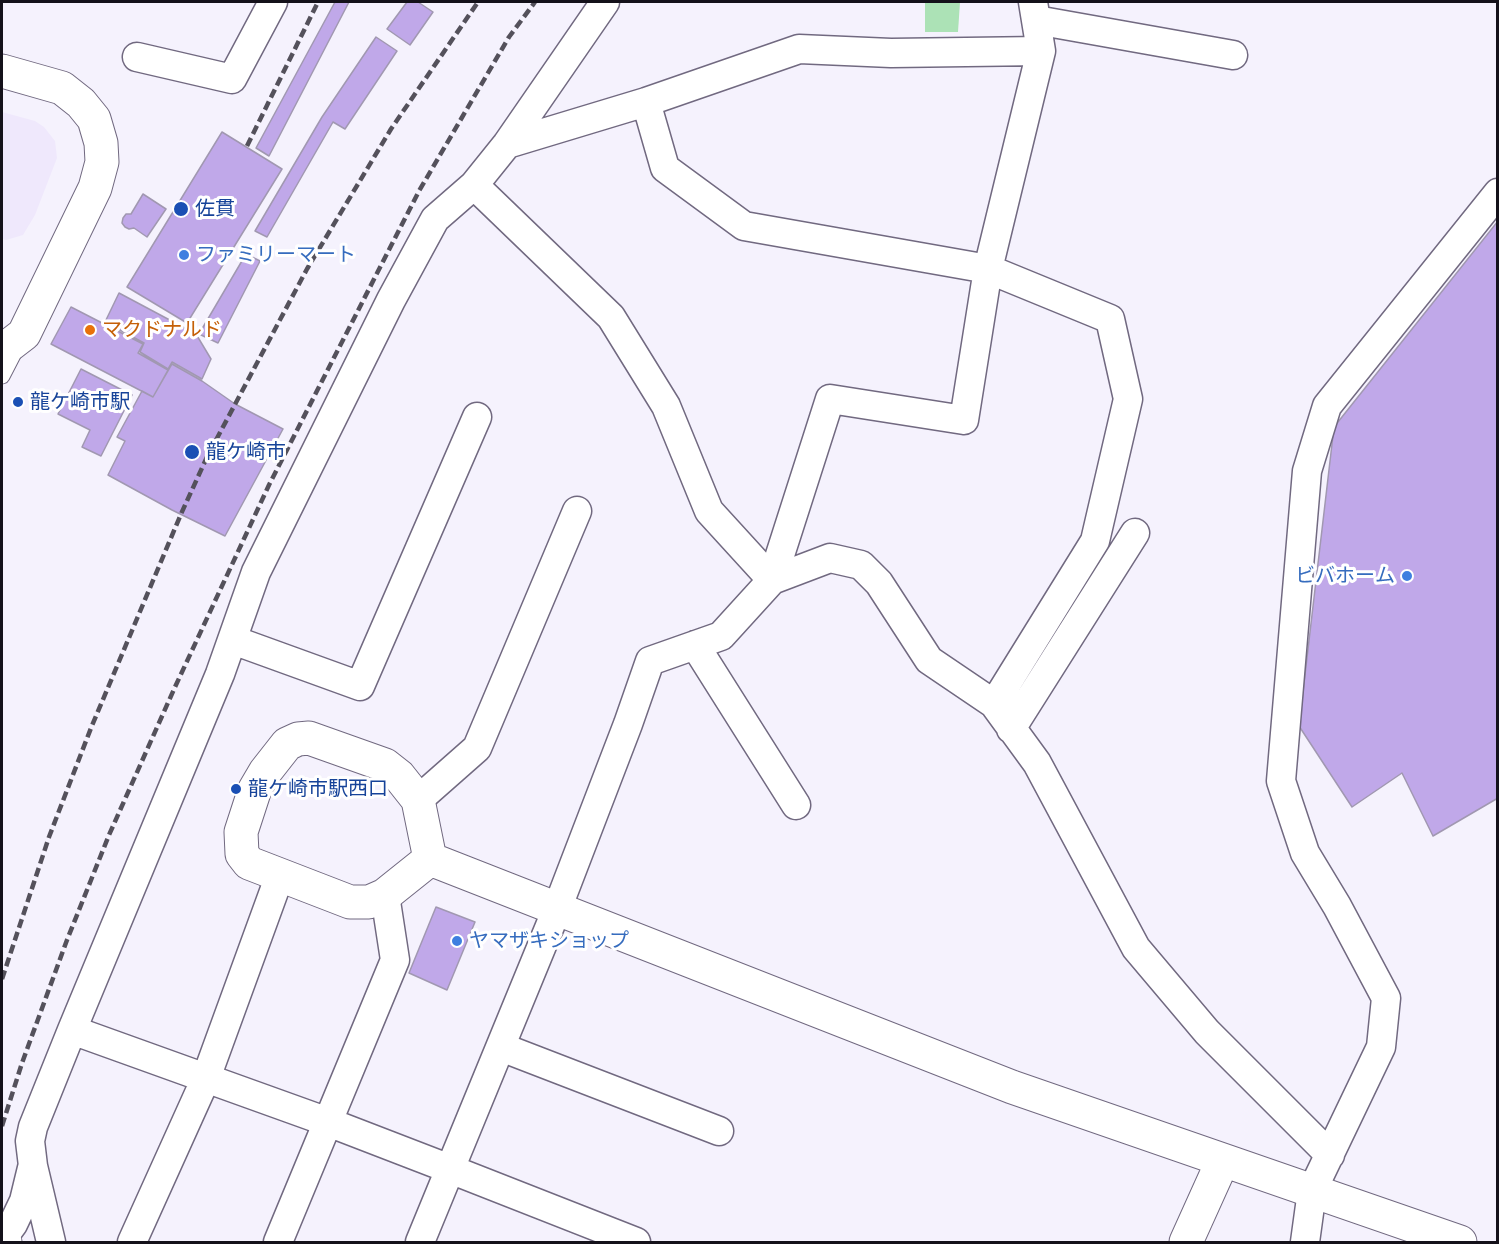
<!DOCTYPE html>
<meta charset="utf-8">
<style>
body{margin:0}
#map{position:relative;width:1499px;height:1244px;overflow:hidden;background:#f5f2fd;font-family:"Fira Sans",sans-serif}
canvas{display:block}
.frame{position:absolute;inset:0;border:3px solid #14111a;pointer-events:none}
</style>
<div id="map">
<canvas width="1499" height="1244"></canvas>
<div class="frame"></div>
</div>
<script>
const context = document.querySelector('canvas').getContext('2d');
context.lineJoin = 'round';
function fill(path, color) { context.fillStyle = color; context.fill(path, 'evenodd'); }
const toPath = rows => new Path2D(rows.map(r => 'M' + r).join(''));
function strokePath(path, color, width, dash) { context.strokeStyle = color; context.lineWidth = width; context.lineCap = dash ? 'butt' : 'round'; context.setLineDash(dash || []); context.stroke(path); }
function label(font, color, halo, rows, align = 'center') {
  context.font = font + ' "Fira Sans","Noto Sans JP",sans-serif'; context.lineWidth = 6; context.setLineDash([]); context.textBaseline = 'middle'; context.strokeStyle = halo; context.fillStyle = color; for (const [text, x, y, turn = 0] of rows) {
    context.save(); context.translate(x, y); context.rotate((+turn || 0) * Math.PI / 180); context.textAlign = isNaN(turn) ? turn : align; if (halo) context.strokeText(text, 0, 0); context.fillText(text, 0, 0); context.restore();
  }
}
fill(toPath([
 [2,112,35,121,44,127,55,141,57,158,35,215,23,235,6,240,2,239]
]), '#efe8fc');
fill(toPath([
 [925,2,960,2,958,32,925,32]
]), '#ace2b6');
const building = toPath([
 [335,2,349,2,269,156,256,148,335,2],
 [407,2,418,2,433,12,410,45,387,29,407,2],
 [376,37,397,51,345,129,333,122,267,237,255,231,322,117,376,37],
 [222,132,282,169,187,323,127,287,222,132],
 [143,194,166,209,147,237,134,228,129,229,125,227,122,223,123,218,126,214,131,214,143,194],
 [1498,221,1498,798,1433,836,1402,773,1352,807,1299,726,1334,427,1498,221],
 [246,254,260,261,218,343,199,334,246,254],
 [119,293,196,334,211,359,202,379,172,362,168,369,140,352,144,343,105,322,119,293],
 [71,307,143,344,138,353,168,370,153,397,51,344,71,307],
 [172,364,202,381,235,404,283,429,225,536,172,510,108,475,125,441,117,437,142,391,153,397,172,364],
 [81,369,132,395,101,456,82,447,90,430,58,414,81,369],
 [436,907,475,922,447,990,409,973,436,907]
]);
fill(building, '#c0a8e9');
strokePath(building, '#a198b1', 1.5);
const service = toPath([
 [2,376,17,347]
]);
const minor = toPath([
 [1036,20,1233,55],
 [137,57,232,79,273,2],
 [646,102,665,168,744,226,988,269,1110,319,1128,399,1095,541,994,704],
 [507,144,646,102,799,49,891,53,1041,51],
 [474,185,611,317,666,406,709,511,772,580],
 [772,580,830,558,861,565,879,583,929,660,994,704,1037,763,1136,948,1207,1032,1330,1155],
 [233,640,360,686,477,417],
 [695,645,796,805],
 [1011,729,1135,533],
 [418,800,477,748,577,511],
 [72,1030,328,1122,450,1169,636,1242],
 [501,1047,719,1131],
 [2,1239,13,1224,24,1201,32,1168],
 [51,1242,33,1166,30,1141,33,1127,72,1030,220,674,256,572,391,300,435,219,474,185,507,144,605,2],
 [132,1242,206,1078,280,875],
 [278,1242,395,960,385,895],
 [420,1242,557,909,628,724,650,661,721,636,772,580,830,399,964,420,988,269,1041,51,1033,2],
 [1305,1242,1312,1191,1381,1047,1386,998,1337,906,1305,853,1281,781,1307,471,1327,406,1498,193]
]);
const tertiary = toPath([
 [2,71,62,88,81,103,94,119,101,143,102,162,95,188,24,334,11,344,2,348],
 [309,738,385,765,399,776,418,800,430,859,385,895,369,902,350,902,249,863,242,854,241,832,255,789,265,772,287,744,298,739,309,738],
 [430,859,1012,1087,1460,1242],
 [2,1241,5,1242],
 [1186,1242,1223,1160]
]);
strokePath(service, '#716980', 17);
strokePath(minor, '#716980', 31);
strokePath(tertiary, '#716980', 35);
strokePath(service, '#fff', 15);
strokePath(minor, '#fff', 28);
strokePath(tertiary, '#fff', 33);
strokePath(toPath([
 [247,146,318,2],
 [2,979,49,837,91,728,181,514,207,457,307,269,391,129,478,2],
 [2,1126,22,1063,67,940,109,835,175,687,269,485,419,191,509,37,535,2]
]), '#54515b', 4.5, [9, 4.5]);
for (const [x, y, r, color] of [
 [181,209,8,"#1a4fb4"],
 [184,255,6,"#3f7fe0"],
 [90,330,6,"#e8710a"],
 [18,402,6,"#1a4fb4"],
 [192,452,8,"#1a4fb4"],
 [1407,576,6,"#3f7fe0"],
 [236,789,6,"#1a4fb4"],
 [457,941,6,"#3f7fe0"]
]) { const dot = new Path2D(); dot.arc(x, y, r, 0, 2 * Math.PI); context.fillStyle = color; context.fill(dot); strokePath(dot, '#fff', 2); }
label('20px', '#164399', '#fff', [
 ["佐貫",195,209],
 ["龍ケ崎市駅",30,402],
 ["龍ケ崎市",206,452],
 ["龍ケ崎市駅西口",248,789]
], 'left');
label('20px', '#366cbe', '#fff', [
 ["ファミリーマート",196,255],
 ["ビバホーム",1395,576,"right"],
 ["ヤマザキショップ",469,941]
], 'left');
label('20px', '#c56008', '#fff', [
 ["マクドナルド",102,330]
], 'left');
</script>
